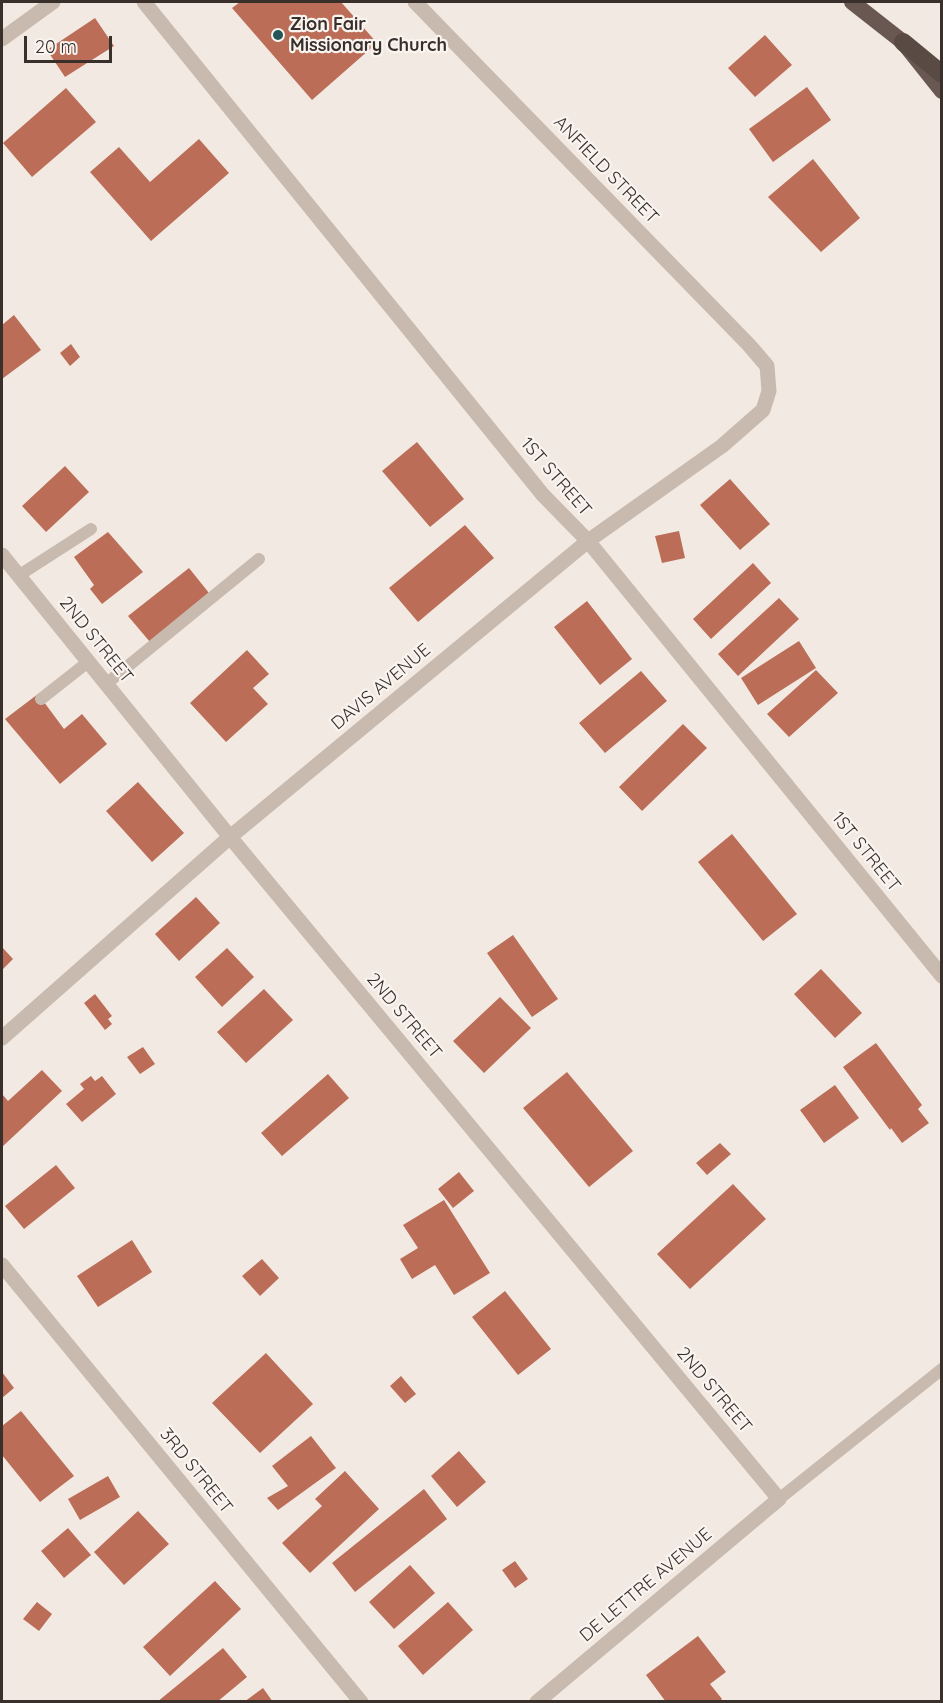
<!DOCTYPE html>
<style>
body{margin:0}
#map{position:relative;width:943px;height:1703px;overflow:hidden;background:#f2eae2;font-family:Quicksand,sans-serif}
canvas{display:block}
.frame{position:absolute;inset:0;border:3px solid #39302c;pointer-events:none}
.scale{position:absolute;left:24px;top:36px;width:88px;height:27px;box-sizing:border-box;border:3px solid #39302c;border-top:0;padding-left:8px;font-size:18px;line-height:21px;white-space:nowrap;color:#39302c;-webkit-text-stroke:4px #f9f4ef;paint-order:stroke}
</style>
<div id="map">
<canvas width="943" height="1703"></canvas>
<div class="frame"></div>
<div class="scale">20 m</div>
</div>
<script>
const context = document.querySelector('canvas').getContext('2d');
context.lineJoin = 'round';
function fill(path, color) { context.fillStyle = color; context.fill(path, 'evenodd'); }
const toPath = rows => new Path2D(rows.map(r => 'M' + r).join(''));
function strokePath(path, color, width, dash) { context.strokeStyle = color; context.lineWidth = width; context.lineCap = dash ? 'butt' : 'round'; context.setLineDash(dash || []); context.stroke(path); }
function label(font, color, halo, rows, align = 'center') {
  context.font = font + ' Quicksand,sans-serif'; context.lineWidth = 4.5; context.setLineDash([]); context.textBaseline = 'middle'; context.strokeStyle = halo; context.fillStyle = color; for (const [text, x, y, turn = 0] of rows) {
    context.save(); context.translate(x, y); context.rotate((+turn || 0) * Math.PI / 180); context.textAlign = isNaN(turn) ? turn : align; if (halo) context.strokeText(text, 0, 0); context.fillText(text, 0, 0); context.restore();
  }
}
fill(toPath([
 [240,2,341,2,377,43,312,100,232,8],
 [95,18,114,46,65,77,47,50],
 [765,35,792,65,755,97,728,68],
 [807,87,831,120,773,162,749,129],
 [66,88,96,122,32,177,3,143],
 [199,139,229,173,151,241,90,172,119,147,150,182],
 [813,159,860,218,821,252,768,197],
 [14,315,41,350,2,379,2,325],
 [71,344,80,357,70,366,60,353],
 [417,442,464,499,430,527,382,471],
 [65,466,89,492,46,532,22,506],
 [730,479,770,524,740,550,700,505],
 [465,525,494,558,418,622,389,588],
 [679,531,685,558,662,563,655,536],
 [108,532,143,572,102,604,90,589,94,585,74,557],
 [753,563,771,583,711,639,693,619],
 [189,568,209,593,150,642,128,616],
 [779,598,799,619,738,676,718,654],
 [587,601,632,659,600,685,554,627],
 [799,641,816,668,758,705,741,678],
 [247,650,269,674,253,688,268,704,226,742,190,703],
 [816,670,838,693,789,737,767,714],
 [641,671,667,701,605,753,579,723],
 [38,694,64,729,82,714,107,744,60,784,5,719],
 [683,724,707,748,642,811,619,787],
 [138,782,184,833,152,862,106,811],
 [732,834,797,914,763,941,698,862],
 [196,897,220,923,179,961,155,934],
 [513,935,558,999,532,1017,487,953],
 [2,947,13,959,2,970],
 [227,948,254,977,222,1007,195,977],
 [821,969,862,1013,835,1038,794,994],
 [264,989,293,1020,246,1063,217,1032],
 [95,994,112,1016,108,1019,112,1024,105,1030,84,1003],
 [500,997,531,1028,484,1073,453,1041],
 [876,1043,922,1105,918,1109,929,1123,902,1143,891,1128,890,1130,843,1067],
 [143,1047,155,1064,140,1074,127,1057],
 [42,1070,62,1091,2,1147,2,1094,8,1101],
 [567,1072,633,1151,589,1187,523,1108],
 [328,1074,349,1098,282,1156,261,1133],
 [91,1076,95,1081,102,1076,116,1094,82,1122,66,1104,84,1089,80,1084],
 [835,1085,859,1118,824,1143,800,1110],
 [720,1143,731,1154,707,1175,696,1163],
 [56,1165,75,1188,24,1229,5,1206],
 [459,1172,474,1191,453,1208,438,1189],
 [733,1184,766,1219,690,1289,657,1254],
 [444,1200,490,1273,454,1295,435,1265,412,1279,400,1259,418,1248,403,1225],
 [132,1240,152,1272,98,1307,77,1276],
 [262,1259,279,1278,260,1296,242,1276],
 [505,1291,551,1349,518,1375,472,1317],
 [266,1353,313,1404,260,1453,212,1403],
 [2,1372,14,1388,2,1398],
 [401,1376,416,1394,405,1403,390,1386],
 [21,1411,74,1476,40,1502,2,1455,2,1426],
 [311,1436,336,1468,278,1510,267,1498,288,1486,272,1466],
 [459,1451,486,1482,457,1507,431,1476],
 [345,1471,379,1509,310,1573,282,1543,322,1506,315,1499],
 [108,1476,120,1497,80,1520,68,1499],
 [424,1489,447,1519,355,1592,332,1563],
 [138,1511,169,1544,124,1585,94,1552],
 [68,1528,91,1555,64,1578,41,1551],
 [515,1561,528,1579,515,1588,502,1570],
 [410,1565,435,1593,394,1629,369,1602],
 [215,1581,241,1609,170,1676,143,1647],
 [37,1602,52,1614,39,1631,23,1619],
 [448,1602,473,1630,423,1675,398,1646],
 [698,1636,726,1672,710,1684,722,1699,719,1702,666,1702,646,1675],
 [223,1648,247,1677,217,1702,157,1702],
 [263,1688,273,1702,244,1702]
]), '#bb6d57');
strokePath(toPath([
 [18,576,91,529],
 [106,684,259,559],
 [41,699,88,662],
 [779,1499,942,1369]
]), '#c9baaf', 12);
strokePath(toPath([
 [144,2,543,495,588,541,942,976],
 [2,39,53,2],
 [2,555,230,837,779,1499,537,1702],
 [2,1038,230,837,588,541,722,446,763,410,769,391,767,366,749,345,415,2]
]), '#c9baaf', 15);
strokePath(toPath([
 [2,1265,361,1702]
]), '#c9baaf', 15);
strokePath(toPath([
 [852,2,903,42,942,91]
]), '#695852', 16);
strokePath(toPath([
 [903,42,942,74]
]), '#594a44', 18);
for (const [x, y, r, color] of [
 [278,35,6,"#255557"]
]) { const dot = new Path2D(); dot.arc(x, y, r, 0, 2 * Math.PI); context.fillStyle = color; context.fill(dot); strokePath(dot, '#f9f4ef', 2); }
label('bold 18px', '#39302c', '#f9f4ef', [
 ["Zion Fair",290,25],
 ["Missionary Church",290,46]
], 'left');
label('18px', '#39302c', '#f9f4ef', [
 ["ANFIELD STREET",606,170,46],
 ["1ST STREET",556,477,49],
 ["2ND STREET",96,640,51],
 ["DAVIS AVENUE",381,687,-40],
 ["1ST STREET",866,852,51],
 ["2ND STREET",404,1016,50],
 ["2ND STREET",714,1390,50],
 ["3RD STREET",196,1471,51],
 ["DE LETTRE AVENUE",646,1585,-40]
]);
</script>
